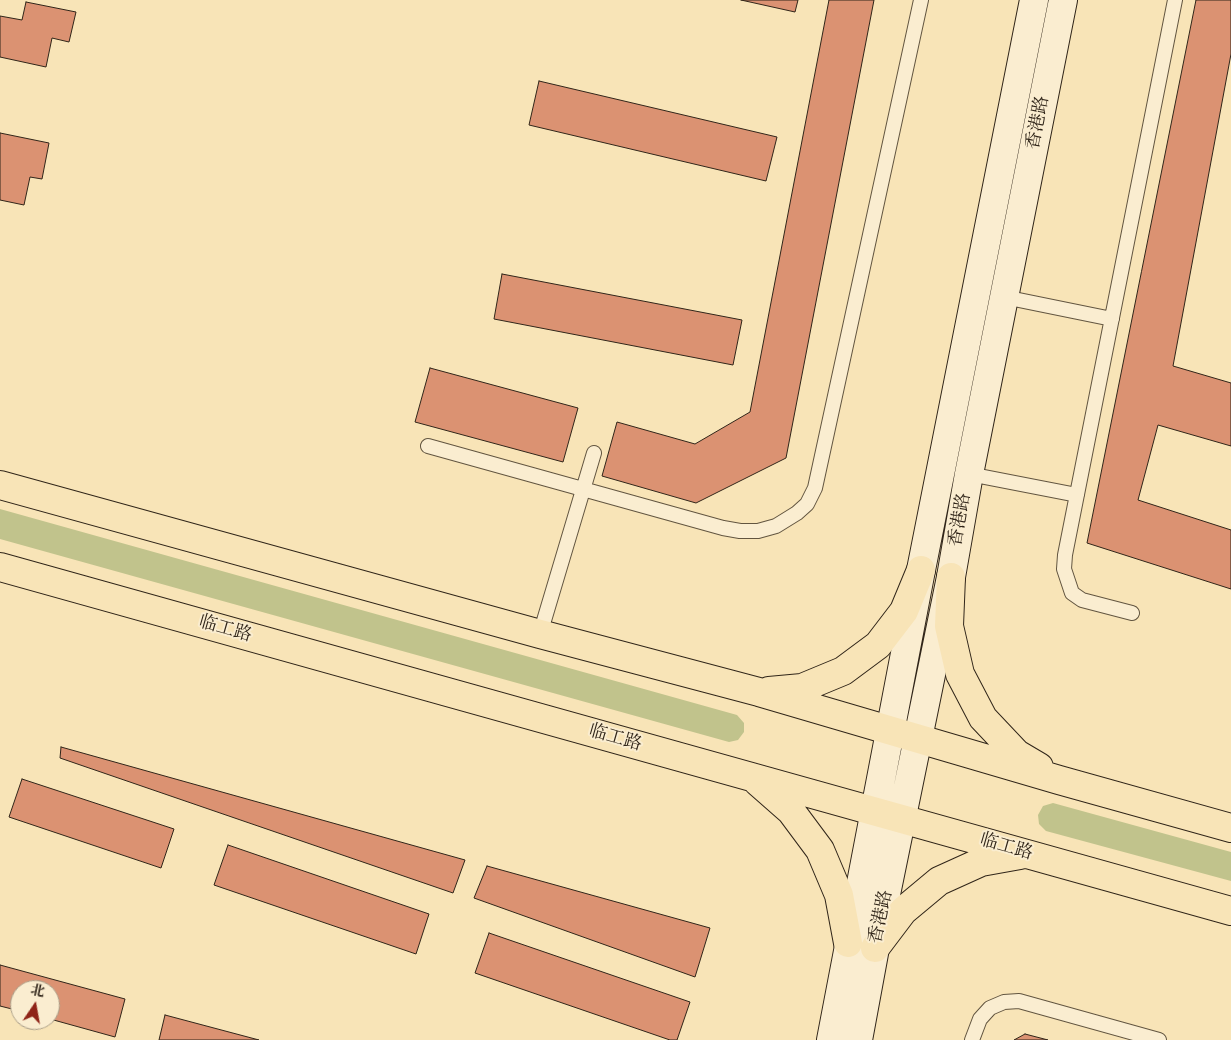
<!DOCTYPE html>
<meta charset="utf-8">
<style>
body{margin:0}
#map{position:relative;width:1231px;height:1040px;overflow:hidden;background:#f8e4b7;font-family:"IM FELL English","Noto Serif SC",serif}
canvas{display:block}
.north{position:absolute;left:10px;top:980px;width:50px;height:50px;box-sizing:border-box;background:#faedd0;border:1px solid #a99d87;border-radius:50%;rotate:12deg;font-size:14px;font-weight:700;line-height:20px;text-align:center;color:#302519}
.north::after{content:'';display:block;margin:auto;width:18px;height:22px;background:#8f2418;clip-path:polygon(50% 0,100% 100%,50% 72%,0 100%)}
</style>
<div id="map">
<canvas width="1231" height="1040"></canvas>
<div class="north">北</div>
</div>
<script>
const context = document.querySelector('canvas').getContext('2d');
context.lineJoin = 'round';
function fill(path, color) { context.fillStyle = color; context.fill(path, 'evenodd'); }
const toPath = rows => new Path2D(rows.map(r => 'M' + r).join(''));
function strokePath(path, color, width, dash) { context.strokeStyle = color; context.lineWidth = width; context.lineCap = dash ? 'butt' : 'round'; context.setLineDash(dash || []); context.stroke(path); }
function label(font, color, halo, rows, align = 'center') {
  context.font = font + ' "IM FELL English","Noto Serif SC",serif'; context.lineWidth = 4; context.setLineDash([]); context.textBaseline = 'middle'; context.strokeStyle = halo; context.fillStyle = color; for (const [text, x, y, turn = 0] of rows) {
    context.save(); context.translate(x, y); context.rotate((+turn || 0) * Math.PI / 180); context.textAlign = isNaN(turn) ? turn : align; if (halo) context.strokeText(text, 0, 0); context.fillText(text, 0, 0); context.restore();
  }
}
fill(toPath([
 [0,509,737,715,744,723,744,732,738,740,729,742,0,539],
 [1053,803,1231,852,1231,881,1046,831,1039,824,1038,815,1043,806]
]), '#c1c38c');
const building = toPath([
 [741,0,798,0,795,12,741,0],
 [829,0,874,0,786,458,696,503,602,476,617,422,695,444,750,412,829,0],
 [1196,0,1231,0,1231,54,1173,366,1231,383,1231,446,1158,425,1138,500,1231,530,1231,589,1087,543,1196,0],
 [26,2,76,12,69,42,52,38,46,67,0,57,0,16,22,20,26,2],
 [539,81,777,137,766,181,529,125,539,81],
 [0,133,49,143,42,179,30,177,24,205,0,200,0,133],
 [502,274,742,320,733,365,494,319,502,274],
 [430,368,578,408,563,462,415,422,430,368],
 [61,747,465,860,453,893,60,758,61,747],
 [22,779,174,829,161,868,9,817,22,779],
 [228,845,429,914,416,954,214,885,228,845],
 [487,866,710,928,695,977,474,898,487,866],
 [489,933,690,1002,677,1040,670,1040,475,973,489,933],
 [0,965,125,999,115,1037,50,1019,50,990,20,990,20,1011,0,1006,0,965],
 [165,1015,259,1040,159,1040,165,1015],
 [1025,1034,1048,1040,1014,1040,1025,1034]
]);
fill(building, '#db9272');
strokePath(building, '#302519', 1);
const service = toPath([
 [1004,297,1112,319],
 [428,446,723,528,740,531,758,531,776,526,797,513,807,504,815,488,921,0],
 [969,474,1077,495],
 [1132,613,1082,600,1072,593,1064,569,1065,555,1175,0],
 [540,634,594,453],
 [972,1040,980,1019,990,1008,1004,1002,1019,1001,1159,1040]
]);
const secondary = toPath([
 [831,1040,921,570,1034,0],
 [858,1040,875,948,951,577,969,474,1063,0]
]);
const primary = toPath([
 [0,485,540,634,759,692,1059,780,1231,828],
 [0,567,1231,911],
 [951,577,949,626,960,674,983,718,1017,754,1039,767],
 [769,691,802,688,843,671,878,645,904,611,921,570],
 [758,782,791,811,820,850,839,895,848,943],
 [875,948,903,911,939,881,981,862,1020,855]
]);
strokePath(service, '#625540', 16);
strokePath(secondary, '#302519', 30);
strokePath(primary, '#302519', 30);
strokePath(service, '#faedd0', 14);
strokePath(secondary, '#faedd0', 28);
strokePath(primary, '#f8e4b7', 28);
label('18px', '#302519', '#faedd0', [
 ["香港路",1039,123,-79],
 ["香港路",961,520,-80],
 ["临工路",225,630,16],
 ["临工路",615,739,16],
 ["临工路",1006,848,16],
 ["香港路",882,917,-78]
]);
</script>
